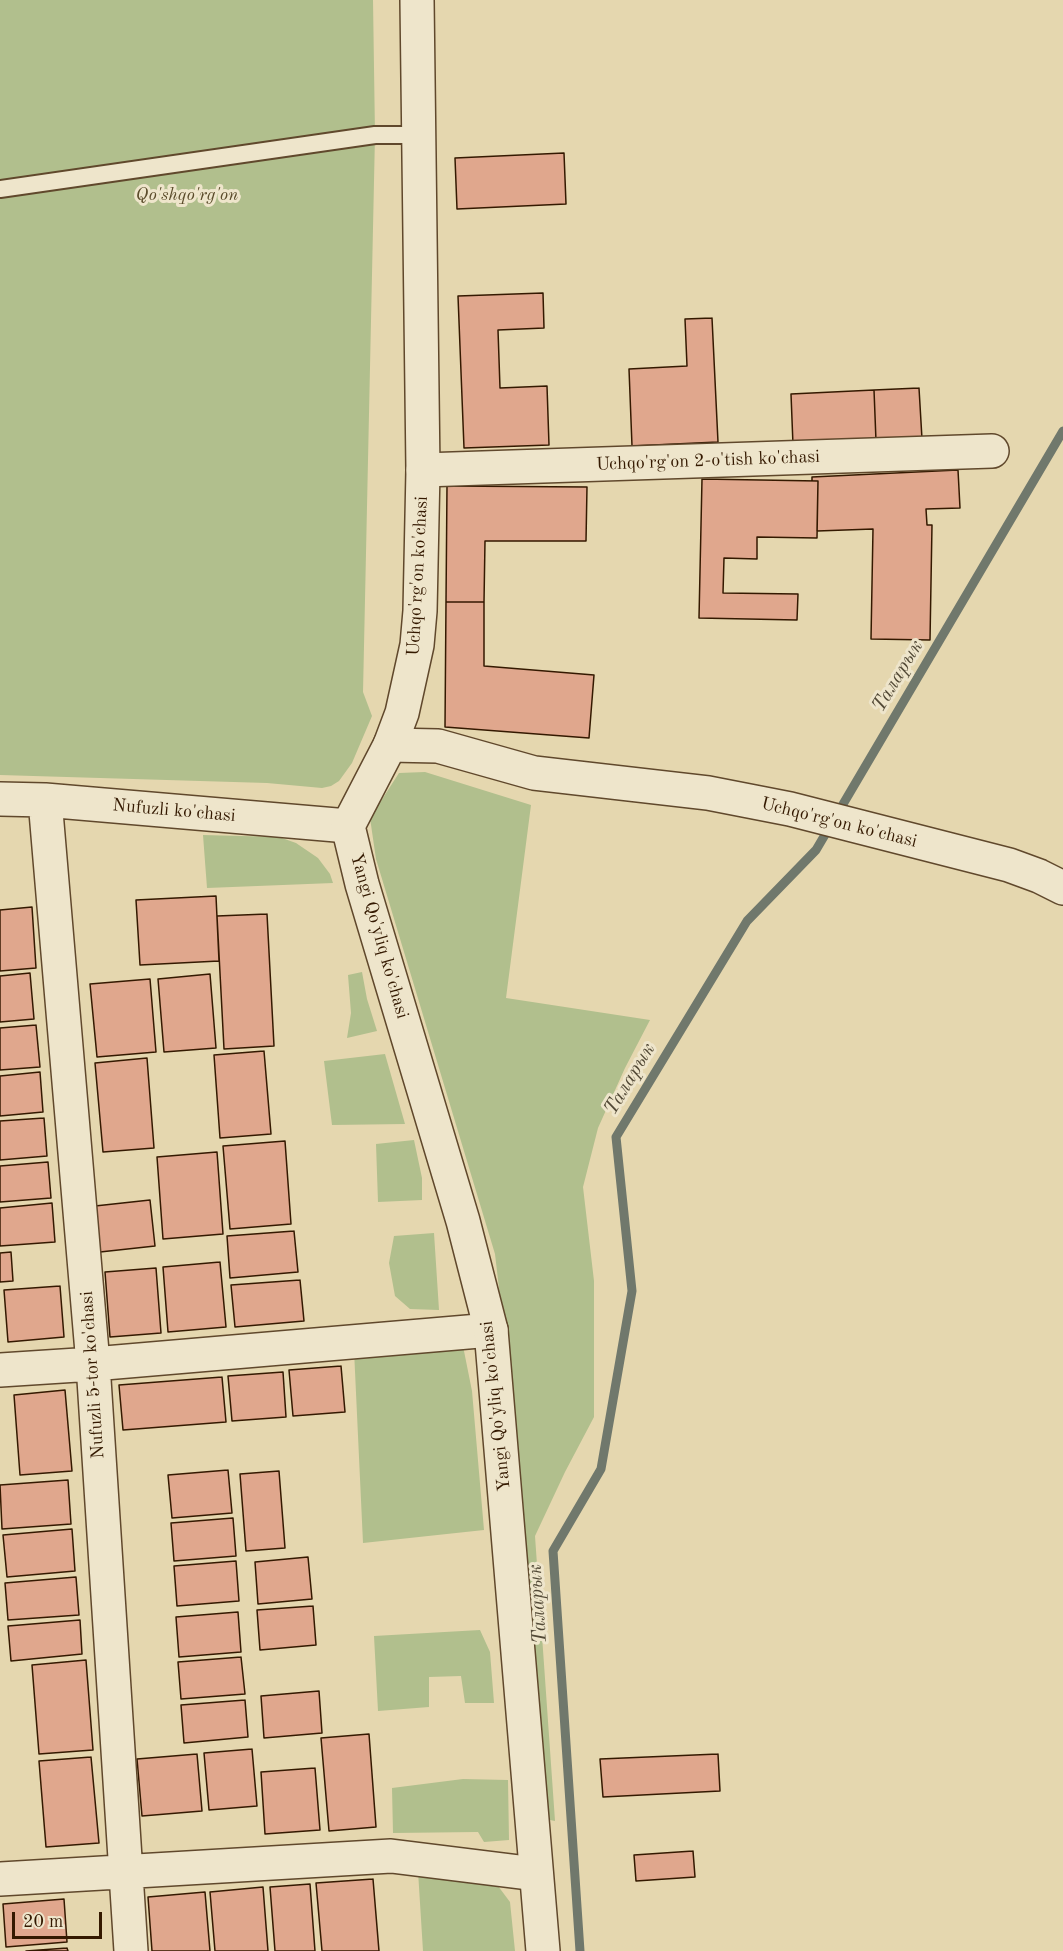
<!DOCTYPE html>
<meta charset="utf-8">
<style>
body{margin:0}
#map{position:relative;width:1063px;height:1951px;overflow:hidden;background:#e5d7af;font-family:"Old Standard TT",serif}
canvas{display:block}
.scale{position:absolute;left:12px;top:1912px;width:90px;height:27px;box-sizing:border-box;border:3px solid #341900;border-top:0;padding-left:8px;font-size:18px;line-height:21px;white-space:nowrap;color:#341900;-webkit-text-stroke:4px #eee5cb;paint-order:stroke}
</style>
<div id="map">
<canvas width="1063" height="1951"></canvas>
<div class="scale">20 m</div>
</div>
<script>
const context = document.querySelector('canvas').getContext('2d');
context.lineJoin = 'round';
function fill(path, color) { context.fillStyle = color; context.fill(path, 'evenodd'); }
const toPath = rows => new Path2D(rows.map(r => 'M' + r).join(''));
function strokePath(path, color, width, dash) { context.strokeStyle = color; context.lineWidth = width; context.lineCap = dash ? 'butt' : 'round'; context.setLineDash(dash || []); context.stroke(path); }
function label(font, color, halo, rows, align = 'center') {
  context.font = font + ' "Old Standard TT",serif'; context.lineWidth = 6; context.setLineDash([]); context.textBaseline = 'middle'; context.strokeStyle = halo; context.fillStyle = color; for (const [text, x, y, turn = 0] of rows) {
    context.save(); context.translate(x, y); context.rotate((+turn || 0) * Math.PI / 180); context.textAlign = isNaN(turn) ? turn : align; if (halo) context.strokeText(text, 0, 0); context.fillText(text, 0, 0); context.restore();
  }
}
fill(toPath([
 [0,0,373,0,375,135,363,692,372,716,352,763,339,781,331,786,322,788,267,783,0,775],
 [425,772,531,805,506,998,650,1020,625,1068,598,1128,583,1187,594,1281,594,1417,565,1472,535,1536,555,1821,545,1819,511,1391,495,1254,376,859,370,818,399,773],
 [203,835,279,837,296,843,318,858,330,874,333,883,207,888],
 [362,972,367,999,377,1031,347,1038,351,1013,348,975],
 [385,1054,405,1124,332,1125,324,1061],
 [414,1140,422,1178,422,1200,378,1202,376,1144],
 [434,1233,439,1310,410,1309,395,1296,389,1263,394,1236],
 [462,1341,472,1391,484,1530,363,1543,354,1350],
 [480,1630,490,1652,494,1703,465,1703,461,1676,429,1677,429,1707,378,1711,374,1636],
 [463,1779,508,1780,509,1840,484,1842,478,1832,393,1833,392,1788],
 [418,1871,492,1878,510,1902,515,1951,423,1951]
]), '#b1bf8d');
strokePath(toPath([
 [580,1951,553,1551,601,1469,632,1291,616,1137,747,921,816,850,1063,431]
]), '#70786c', 9);
const building = toPath([
 [564,153,566,204,457,209,455,158,564,153],
 [543,293,544,328,498,330,500,388,547,386,549,445,464,448,458,296,543,293],
 [712,318,718,442,632,446,629,369,687,366,685,319,712,318],
 [919,388,922,439,876,441,874,390,919,388],
 [874,390,876,441,793,445,791,394,874,390],
 [958,470,960,508,926,509,927,525,932,525,930,640,871,639,873,529,817,531,818,481,812,481,812,477,958,470],
 [702,479,818,481,817,538,757,537,757,559,724,558,723,593,798,594,797,620,699,618,702,479],
 [447,486,587,487,586,541,485,541,484,602,446,602,447,486],
 [446,602,484,602,484,666,594,675,589,738,445,727,446,602],
 [216,896,219,961,140,965,136,900,216,896],
 [32,907,36,968,0,971,0,910,32,907],
 [267,914,274,1046,224,1049,217,916,267,914],
 [30,973,34,1019,0,1022,0,976,30,973],
 [210,974,216,1048,164,1052,158,979,210,974],
 [150,979,156,1052,97,1057,90,984,150,979],
 [36,1025,40,1067,0,1070,0,1028,36,1025],
 [264,1051,271,1134,220,1138,214,1055,264,1051],
 [147,1058,154,1148,103,1152,95,1063,147,1058],
 [40,1072,43,1112,0,1116,0,1076,40,1072],
 [44,1118,47,1156,0,1160,0,1121,44,1118],
 [285,1141,291,1224,230,1229,223,1146,285,1141],
 [217,1152,223,1234,163,1239,157,1157,217,1152],
 [48,1162,51,1198,0,1202,0,1166,48,1162],
 [150,1200,155,1246,100,1252,95,1206,150,1200],
 [52,1203,55,1242,0,1246,0,1208,52,1203],
 [294,1231,298,1272,230,1278,227,1236,294,1231],
 [11,1252,13,1281,0,1282,0,1253,11,1252],
 [220,1262,226,1327,168,1332,163,1267,220,1262],
 [156,1268,161,1333,110,1337,105,1272,156,1268],
 [300,1280,304,1321,235,1327,231,1285,300,1280],
 [60,1286,64,1337,8,1342,4,1290,60,1286],
 [341,1366,345,1412,293,1416,289,1370,341,1366],
 [283,1372,286,1417,232,1421,228,1376,283,1372],
 [222,1377,226,1422,123,1430,119,1385,222,1377],
 [65,1390,72,1471,20,1475,14,1395,65,1390],
 [228,1470,232,1513,172,1518,168,1475,228,1470],
 [279,1471,285,1548,246,1551,240,1474,279,1471],
 [68,1480,71,1524,2,1529,0,1485,68,1480],
 [233,1518,236,1556,174,1561,171,1523,233,1518],
 [72,1529,75,1571,7,1577,3,1535,72,1529],
 [308,1557,312,1599,258,1604,255,1562,308,1557],
 [236,1561,239,1601,177,1606,174,1566,236,1561],
 [76,1577,79,1615,8,1620,5,1583,76,1577],
 [313,1606,316,1645,260,1650,257,1610,313,1606],
 [238,1612,241,1652,179,1657,176,1617,238,1612],
 [80,1620,82,1654,11,1661,8,1626,80,1620],
 [241,1657,245,1694,181,1699,178,1662,241,1657],
 [86,1660,93,1750,39,1754,32,1665,86,1660],
 [319,1691,322,1733,264,1738,261,1696,319,1691],
 [245,1700,248,1737,184,1743,181,1705,245,1700],
 [369,1734,376,1827,329,1831,321,1738,369,1734],
 [252,1749,257,1806,209,1810,204,1753,252,1749],
 [197,1754,202,1811,142,1816,137,1759,197,1754],
 [718,1754,720,1791,603,1797,600,1759,718,1754],
 [91,1757,99,1843,46,1847,39,1761,91,1757],
 [315,1768,320,1830,265,1834,261,1772,315,1768],
 [693,1851,695,1877,636,1881,634,1855,693,1851],
 [373,1879,379,1951,322,1951,316,1883,373,1879],
 [310,1884,315,1951,275,1951,270,1887,310,1884],
 [263,1887,268,1951,215,1951,210,1892,263,1887],
 [205,1892,210,1951,152,1951,148,1897,205,1892],
 [64,1899,67,1942,6,1947,3,1904,64,1899],
 [67,1948,68,1951,26,1951,67,1948]
]);
fill(building, '#e0a78d');
strokePath(building, '#341900', 1.5);
const service = toPath([
 [0,189,375,135,418,135]
]);
const minor = toPath([
 [423,470,992,451],
 [390,745,438,746,534,773,708,793,790,809,1009,865,1039,876,1063,888],
 [0,799,45,800,348,826],
 [45,800,93,1364,131,1951],
 [0,1370,93,1364,491,1330],
 [0,1879,391,1856,536,1874]
]);
const tertiary = toPath([
 [417,0,423,470,420,611,417,645,402,713,390,745,348,826,362,884,463,1221,491,1330,543,1951]
]);
strokePath(service, '#60482c', 20);
strokePath(minor, '#60482c', 36);
strokePath(tertiary, '#60482c', 36);
strokePath(service, '#eee5cb', 16);
strokePath(minor, '#eee5cb', 33);
strokePath(tertiary, '#eee5cb', 33);
label('italic 18px', '#5a4b2a', '#eee5cb', [
 ["Qo'shqo'rg'on",187,195]
]);
label('18px', '#341900', '#eee5cb', [
 ["Uchqo'rg'on 2-o'tish ko'chasi",708,461,-2],
 ["Uchqo'rg'on ko'chasi",418,576,-87],
 ["Nufuzli ko'chasi",174,811,5],
 ["Uchqo'rg'on ko'chasi",839,823,14],
 ["Yangi Qo'yliq ko'chasi",379,936,74],
 ["Nufuzli 5-tor ko'chasi",93,1375,-94],
 ["Yangi Qo'yliq ko'chasi",496,1406,-96]
]);
label('italic 20px', '#524936', '#eee5cb', [
 ["Таларык",898,676,-59],
 ["Таларык",630,1079,-59],
 ["Таларык",538,1604,-94]
]);
</script>
